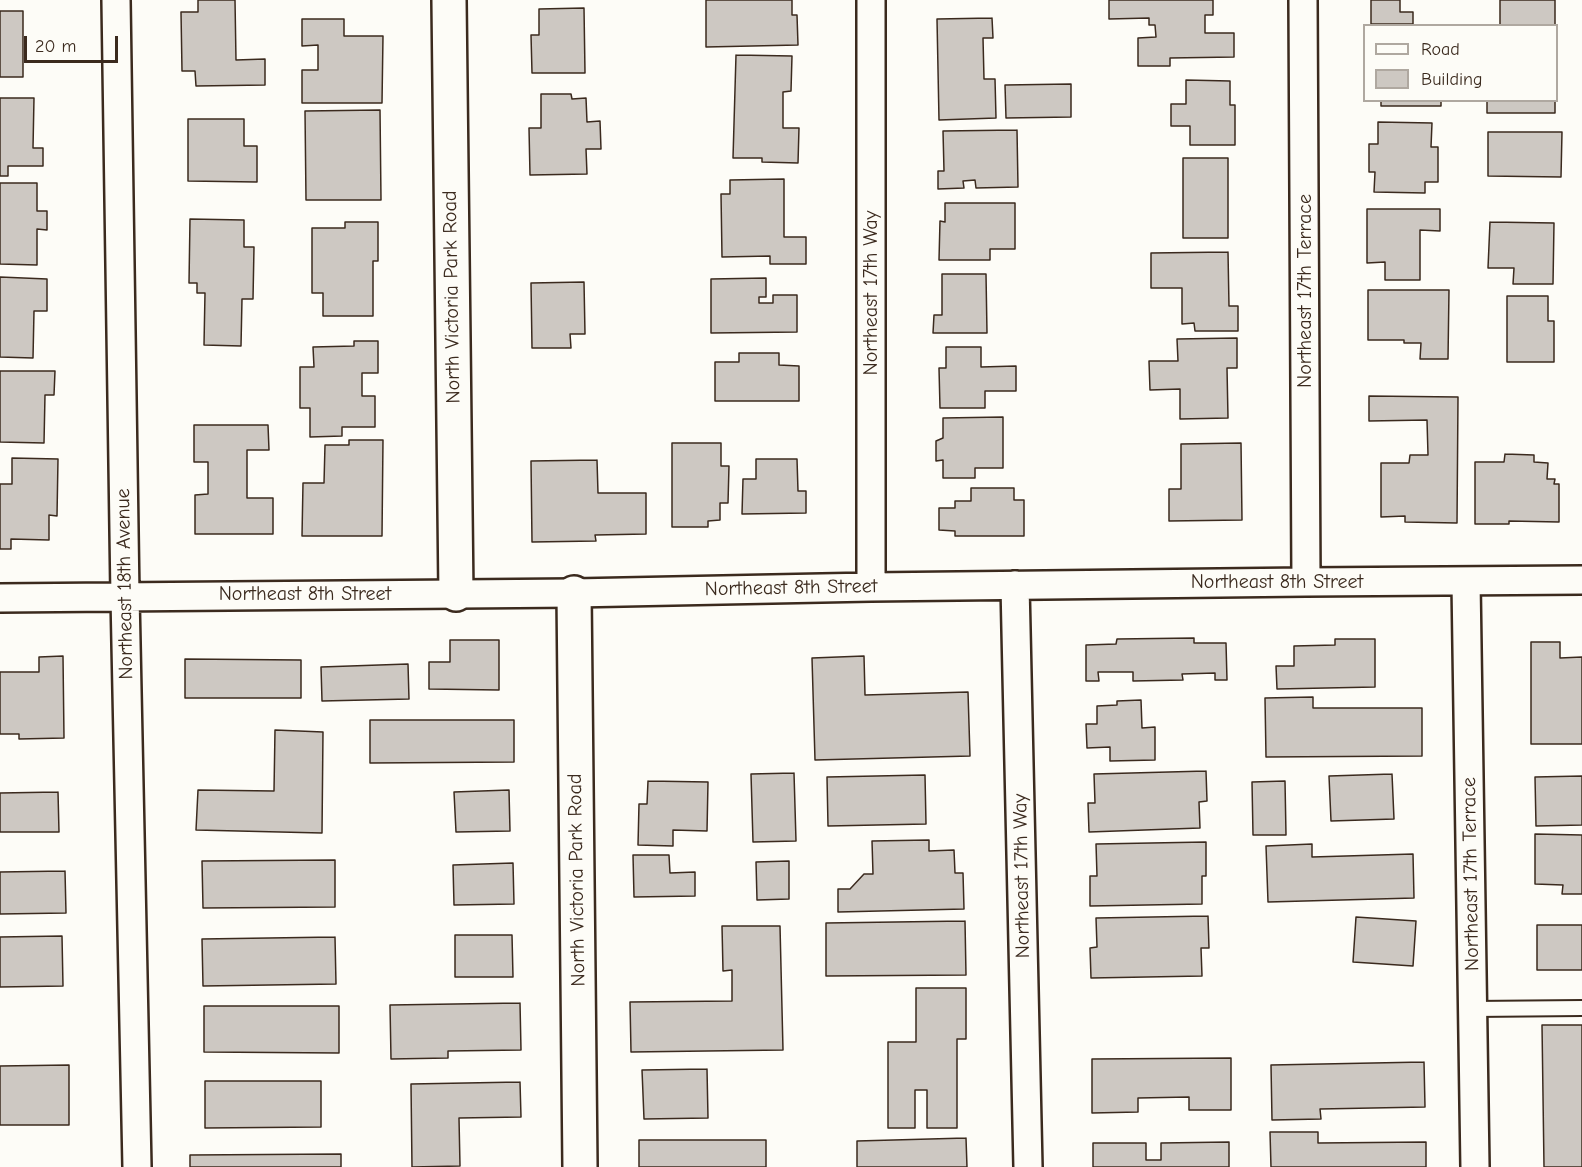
<!DOCTYPE html>
<style>
body{margin:0}
#map{position:relative;width:1582px;height:1167px;overflow:hidden;background:#fdfcf7;font-family:"Comic Neue",sans-serif}
canvas{display:block}
.legend{position:absolute;left:1363px;top:24px;width:195px;height:78px;box-sizing:border-box;background:#fdfcf7;border:2px solid #afa8a0;margin:0;padding:8px 10px;list-style:none;font-size:18px;color:#3b2a1e}
.legend li{display:flex;align-items:center;gap:12px;height:30px}
.legend b{width:30px;border:2px solid #afa8a0}
.scale{position:absolute;left:24px;top:36px;width:94px;height:27px;box-sizing:border-box;border:3px solid #3b2a1e;border-top:0;padding-left:8px;font-size:18px;line-height:21px;white-space:nowrap;color:#3b2a1e;-webkit-text-stroke:4px #fdfcf7;paint-order:stroke}
</style>
<div id="map">
<canvas width="1582" height="1167"></canvas>
<ul class="legend">
<li><b style="height:8px;background:#fdfcf7"></b>Road</li>
<li><b style="height:16px;background:#cdc8c2"></b>Building</li>
</ul>
<div class="scale">20 m</div>
</div>
<script>
const context = document.querySelector('canvas').getContext('2d');
context.lineJoin = 'round';
function fill(path, color) { context.fillStyle = color; context.fill(path, 'evenodd'); }
const toPath = rows => new Path2D(rows.map(r => 'M' + r).join(''));
function strokePath(path, color, width, dash) { context.strokeStyle = color; context.lineWidth = width; context.lineCap = dash ? 'butt' : 'round'; context.setLineDash(dash || []); context.stroke(path); }
function label(font, color, halo, rows, align = 'center') {
  context.font = font + ' "Comic Neue",sans-serif'; context.lineWidth = 4.5; context.setLineDash([]); context.textBaseline = 'middle'; context.strokeStyle = halo; context.fillStyle = color; for (const [text, x, y, turn = 0] of rows) {
    context.save(); context.translate(x, y); context.rotate((+turn || 0) * Math.PI / 180); context.textAlign = isNaN(turn) ? turn : align; if (halo) context.strokeText(text, 0, 0); context.fillText(text, 0, 0); context.restore();
  }
}
const building = toPath([
 [198,0,235,0,236,60,265,59,265,85,196,86,195,71,182,71,181,12,198,12,198,0],
 [706,0,792,0,792,15,797,15,798,45,706,47,706,0],
 [1109,0,1213,0,1213,15,1205,15,1205,33,1234,33,1234,57,1170,58,1170,66,1138,66,1138,38,1156,37,1155,25,1149,25,1149,18,1109,19,1109,0],
 [1371,0,1400,0,1400,12,1413,12,1413,24,1371,24,1371,0],
 [1500,0,1555,0,1555,26,1500,26,1500,0],
 [584,8,585,73,532,73,531,35,539,35,539,9,584,8],
 [0,11,23,11,23,77,0,77,0,11],
 [992,18,993,38,983,38,984,79,995,79,996,118,939,120,937,19,992,18],
 [302,19,344,19,344,36,383,36,382,103,302,103,302,70,318,70,318,45,302,46,302,19],
 [736,55,792,56,791,91,783,92,783,128,799,128,798,163,762,162,762,158,733,158,736,55],
 [1186,80,1230,81,1230,105,1235,105,1235,145,1190,145,1190,126,1171,126,1171,104,1186,104,1186,80],
 [1071,84,1071,117,1006,118,1005,85,1071,84],
 [541,94,571,94,572,99,586,98,587,122,600,121,601,149,586,149,587,174,530,175,529,128,541,128,541,94],
 [0,98,34,98,33,148,43,148,43,166,8,166,8,176,0,176,0,98],
 [1381,100,1441,100,1441,106,1381,106,1381,100],
 [1487,100,1555,100,1555,113,1487,113,1487,100],
 [380,110,381,200,306,200,305,111,380,110],
 [188,119,244,119,244,146,257,146,257,182,188,181,188,119],
 [1378,122,1432,123,1431,147,1438,147,1438,182,1425,182,1425,193,1374,192,1375,172,1369,172,1369,144,1378,144,1378,122],
 [1017,130,1018,187,976,188,975,180,963,181,964,188,938,189,938,171,944,171,943,131,1017,130],
 [1488,132,1562,132,1561,177,1488,176,1488,132],
 [1183,158,1228,158,1228,238,1183,238,1183,158],
 [784,179,784,237,806,237,806,264,770,264,770,256,722,257,721,194,730,194,730,180,784,179],
 [0,183,37,183,37,211,47,211,47,230,37,229,37,265,0,264,0,183],
 [945,203,1015,203,1015,249,990,249,990,260,939,260,940,221,945,222,945,203],
 [1367,209,1440,209,1440,231,1420,230,1420,280,1385,280,1385,262,1367,263,1367,209],
 [190,219,244,220,244,247,254,247,253,299,242,299,241,346,204,345,205,293,197,293,197,283,189,283,190,219],
 [345,222,378,222,378,261,373,261,373,316,323,316,323,293,312,293,312,228,345,228,345,222],
 [1490,222,1554,223,1553,284,1513,284,1514,268,1488,268,1490,222],
 [1228,252,1229,306,1238,306,1238,331,1195,331,1194,323,1182,324,1182,288,1151,288,1151,253,1228,252],
 [942,274,986,274,987,333,933,333,934,315,942,315,942,274],
 [0,277,47,279,47,311,34,311,33,358,0,357,0,277],
 [766,278,766,297,759,297,759,303,773,303,773,295,797,295,797,332,711,333,711,279,766,278],
 [584,282,585,334,570,334,571,348,532,348,531,283,584,282],
 [1368,290,1449,290,1448,359,1420,359,1421,343,1404,343,1404,340,1368,340,1368,290],
 [1507,296,1548,296,1548,321,1554,321,1554,362,1507,362,1507,296],
 [1237,338,1237,368,1227,368,1228,418,1180,419,1180,389,1150,390,1149,361,1178,361,1177,339,1237,338],
 [354,341,378,341,378,373,362,373,362,396,375,396,375,427,342,427,342,436,310,437,310,408,300,408,300,367,314,367,313,347,354,346,354,341],
 [946,347,981,347,981,367,1016,366,1016,391,985,391,985,408,940,408,939,368,946,368,946,347],
 [739,353,779,353,779,365,799,366,799,401,715,401,715,362,739,362,739,353],
 [0,371,55,371,54,395,45,395,44,443,0,442,0,371],
 [1369,396,1458,397,1457,523,1405,522,1405,516,1381,517,1381,463,1409,463,1410,455,1428,455,1427,420,1369,421,1369,396],
 [1003,417,1003,468,975,468,975,478,943,478,943,460,936,461,936,441,943,438,943,418,1003,417],
 [194,425,268,425,269,450,247,450,247,498,273,498,273,534,195,534,195,495,208,494,208,462,194,462,194,425],
 [349,440,383,440,382,536,302,536,303,483,324,483,325,445,349,445,349,440],
 [672,443,721,443,721,466,729,466,728,503,720,503,720,520,708,521,708,527,672,527,672,443],
 [1241,443,1242,520,1169,521,1169,489,1181,489,1181,444,1241,443],
 [1505,454,1534,455,1534,462,1548,463,1547,479,1555,479,1554,484,1559,484,1559,522,1509,521,1509,524,1475,524,1475,462,1504,462,1505,454],
 [12,458,58,459,57,516,49,515,49,540,11,539,11,549,0,549,0,484,12,484,12,458],
 [756,459,797,459,798,491,806,491,806,513,742,514,743,479,756,479,756,459],
 [597,460,598,493,646,493,646,534,595,535,596,541,532,542,531,461,597,460],
 [971,488,1014,488,1014,500,1024,500,1024,536,955,536,955,531,939,530,939,508,955,508,955,501,971,501,971,488],
 [1194,638,1194,643,1226,643,1227,680,1215,680,1215,673,1182,674,1183,680,1133,681,1133,672,1098,672,1099,681,1086,681,1086,645,1116,644,1117,639,1194,638],
 [1335,639,1375,639,1375,687,1277,689,1276,666,1294,666,1294,646,1335,645,1335,639],
 [450,640,499,640,499,690,429,689,429,662,450,662,450,640],
 [1531,642,1560,642,1560,658,1582,657,1582,744,1531,744,1531,642],
 [63,656,64,738,19,739,19,734,0,734,0,672,39,672,39,657,63,656],
 [864,656,865,695,968,692,970,756,815,760,812,658,864,656],
 [185,659,301,660,301,698,185,698,185,659],
 [408,664,409,699,322,701,321,667,408,664],
 [1313,697,1313,708,1422,708,1422,756,1266,757,1265,698,1313,697],
 [1141,700,1142,728,1155,727,1155,760,1110,761,1110,747,1087,748,1086,724,1097,724,1097,706,1117,705,1117,701,1141,700],
 [370,720,514,720,514,762,370,763,370,720],
 [275,730,323,732,322,833,196,830,198,790,274,791,275,730],
 [1206,771,1207,801,1199,802,1200,828,1089,832,1088,803,1095,803,1094,774,1206,771],
 [794,773,796,841,753,842,751,774,794,773],
 [1392,774,1394,819,1331,821,1329,776,1392,774],
 [925,775,926,824,828,826,827,777,925,775],
 [1582,776,1582,825,1536,826,1535,777,1582,776],
 [648,781,708,782,707,831,673,830,673,846,638,845,639,804,647,804,648,781],
 [1285,781,1286,835,1253,835,1252,782,1285,781],
 [509,790,510,831,456,832,454,792,509,790],
 [58,792,59,832,0,832,0,793,58,792],
 [1535,834,1582,835,1582,894,1562,894,1563,885,1535,884,1535,834],
 [929,840,929,851,954,850,955,873,963,873,964,909,838,912,838,889,850,889,864,874,873,874,872,841,929,840],
 [1206,842,1206,876,1202,876,1202,904,1090,906,1090,876,1097,876,1096,844,1206,842],
 [1312,844,1312,857,1413,854,1414,898,1268,902,1266,846,1312,844],
 [633,855,669,855,670,873,695,872,695,896,634,897,633,855],
 [335,860,335,907,203,908,202,861,335,860],
 [789,861,789,899,757,900,756,862,789,861],
 [513,863,514,904,454,905,453,865,513,863],
 [65,871,66,913,0,914,0,872,65,871],
 [1208,916,1209,948,1201,948,1202,976,1091,978,1090,948,1097,947,1096,918,1208,916],
 [1356,917,1416,921,1413,966,1353,962,1356,917],
 [965,921,966,975,826,976,826,923,965,921],
 [1537,925,1582,925,1582,970,1537,970,1537,925],
 [722,926,780,926,783,1050,631,1052,630,1002,732,1001,732,970,723,971,722,926],
 [455,935,512,935,513,977,455,977,455,935],
 [62,936,63,986,0,987,0,937,62,936],
 [335,937,336,984,203,986,202,939,335,937],
 [916,988,966,988,966,1039,957,1039,957,1128,927,1128,927,1090,915,1090,915,1128,888,1128,888,1042,916,1042,916,988],
 [520,1003,521,1050,448,1051,448,1058,391,1059,390,1005,520,1003],
 [204,1006,339,1006,339,1053,204,1052,204,1006],
 [1542,1025,1582,1025,1582,1167,1544,1167,1542,1025],
 [1231,1058,1231,1110,1189,1110,1189,1097,1138,1098,1138,1112,1092,1113,1092,1059,1231,1058],
 [1424,1062,1425,1107,1320,1109,1321,1119,1272,1120,1271,1065,1424,1062],
 [69,1065,69,1125,0,1125,0,1066,69,1065],
 [707,1069,708,1118,644,1119,642,1070,707,1069],
 [205,1081,321,1081,321,1127,205,1128,205,1081],
 [520,1082,521,1117,459,1118,460,1166,412,1167,411,1084,520,1082],
 [1270,1132,1318,1132,1318,1143,1426,1142,1426,1167,1271,1167,1270,1132],
 [966,1138,967,1167,857,1167,857,1141,966,1138],
 [639,1140,766,1140,766,1167,639,1167,639,1140],
 [1229,1142,1229,1167,1093,1167,1093,1143,1146,1143,1146,1160,1161,1160,1161,1143,1229,1142],
 [341,1154,341,1167,190,1167,190,1155,341,1154]
]);
fill(building, '#cdc8c2');
strokePath(building, '#3b2a1e', 1.5);
const lane = toPath([
 [1473,1009,1582,1008]
]);
const street = toPath([
 [116,0,125,596,137,1167],
 [871,0,871,587],
 [1303,0,1306,582],
 [1466,582,1475,1167],
 [1015,585,1028,1167],
 [0,598,574,593,871,587,1306,582,1582,580]
]);
const secondary = toPath([
 [449,0,456,594],
 [574,593,580,1167]
]);
strokePath(lane, '#3b2a1e', 18);
strokePath(street, '#3b2a1e', 32);
strokePath(secondary, '#3b2a1e', 38);
strokePath(lane, '#fdfcf7', 14);
strokePath(street, '#fdfcf7', 27);
strokePath(secondary, '#fdfcf7', 33);
label('20px', '#3b2a1e', '#fdfcf7', [
 ["Northeast 17th Terrace",1305,291,-90],
 ["Northeast 17th Way",871,293,-90],
 ["North Victoria Park Road",452,297,-91],
 ["Northeast 8th Street",1277,582],
 ["Northeast 18th Avenue",125,584,-91],
 ["Northeast 8th Street",791,588,-1],
 ["Northeast 8th Street",305,594],
 ["Northeast 17th Terrace",1471,874,-91],
 ["Northeast 17th Way",1022,876,-91],
 ["North Victoria Park Road",577,880,-91]
]);
</script>
